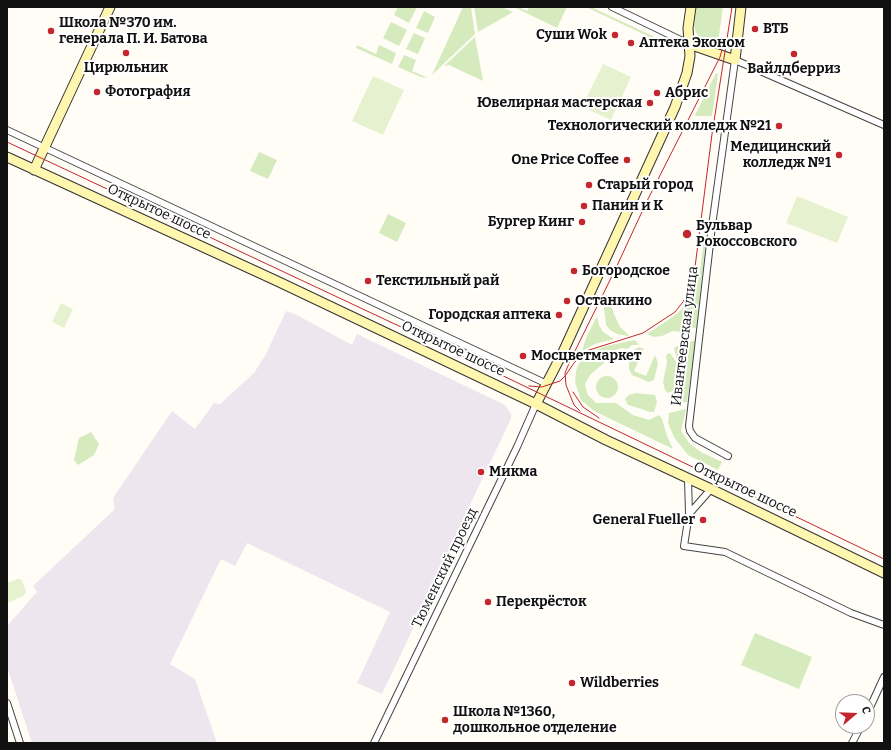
<!DOCTYPE html>
<meta charset="utf-8">
<style>
body{margin:0}
#map{position:relative;width:891px;height:750px;overflow:hidden;background:#fffdf5;font-family:Bitter,serif}
canvas{display:block}
.frame{position:absolute;inset:0;border:8px solid #111;pointer-events:none}
.north{position:absolute;left:835px;top:694px;width:40px;height:40px;box-sizing:border-box;background:#fff;border:1px solid #a0a0a0;border-radius:50%;rotate:71deg;font-size:11px;font-weight:700;line-height:16px;text-align:center;color:#111}
.north::after{content:'';display:block;margin:auto;width:14px;height:18px;background:#c4262e;clip-path:polygon(50% 0,100% 100%,50% 72%,0 100%)}
</style>
<div id="map">
<canvas width="891" height="750"></canvas>
<div class="frame"></div>
<div class="north">С</div>
</div>
<script>
const context = document.querySelector('canvas').getContext('2d');
context.lineJoin = 'round';
function fill(path, color) { context.fillStyle = color; context.fill(path, 'evenodd'); }
const toPath = rows => new Path2D(rows.map(r => 'M' + r).join(''));
function strokePath(path, color, width, dash) { context.strokeStyle = color; context.lineWidth = width; context.lineCap = dash ? 'butt' : 'round'; context.setLineDash(dash || []); context.stroke(path); }
function label(font, color, halo, rows, align = 'center') {
  context.font = font + ' Bitter,serif'; context.lineWidth = 4; context.setLineDash([]); context.textBaseline = 'middle'; context.strokeStyle = halo; context.fillStyle = color; for (const [text, x, y, turn = 0] of rows) {
    context.save(); context.translate(x, y); context.rotate((+turn || 0) * Math.PI / 180); context.textAlign = isNaN(turn) ? turn : align; if (halo) context.strokeText(text, 0, 0); context.fillText(text, 0, 0); context.restore();
  }
}
fill(toPath([
 [286,311,297,315,352,345,357,334,505,405,511,414,511,419,456,534,456,538,382,694,357,683,390,612,247,543,235,566,221,559,170,664,195,679,217,743,32,743,7,667,7,626,37,592,33,586,115,509,113,498,172,411,195,429,214,403,220,404,254,373,266,354]
]), '#eee6ef');
fill(toPath([
 [398,7,417,7,409,23,394,15],
 [463,7,471,7,475,34,432,75],
 [474,7,502,7,513,12,478,32],
 [514,7,518,7,527,11,529,7,567,7,557,28],
 [586,7,591,7,676,47,675,49],
 [696,7,723,7,718,42,700,38,696,33,694,25],
 [424,11,435,17,428,33,416,28],
 [391,22,407,30,399,46,383,38],
 [414,33,425,38,418,54,406,49],
 [475,37,483,81,449,65,444,66],
 [357,45,376,54,379,45,396,53,392,64,356,48],
 [404,55,416,60,412,71,428,78,421,77,398,67],
 [716,73,718,74,712,116,696,116,695,115],
 [259,152,277,160,268,179,250,171],
 [388,214,406,223,397,242,379,233],
 [705,232,707,233,696,328,687,328,680,332,673,331,662,336,654,337,647,334,674,316,683,308,693,293,699,278],
 [607,295,614,314,620,327,629,335,628,336,617,334,610,330,606,325,604,308],
 [597,316,599,325,603,332,614,339,595,344,582,351,586,338],
 [635,340,639,345,632,345,628,349,622,348,615,350,606,361,590,375,585,384,586,389,588,395,596,403,616,403,633,415,649,420,659,415,662,419,667,436,673,449,594,411,581,400,575,382,576,372,578,365,582,360,592,352,606,346],
 [696,340,687,402,671,403,669,400,673,395,680,392,685,387,685,372,687,369,677,360,674,348,679,345],
 [639,347,644,349,634,371,646,376,655,355,658,363,654,380,649,382,632,375,629,369,629,359,634,350],
 [668,353,671,354,681,370,675,372,674,378,677,389,668,393,665,390,663,382,667,362,666,356],
 '596 387a11 11 0 1 1 22 0a11 11 0 1 1-22 0Z',
 [636,393,655,395,657,402,654,412,649,412,642,409,628,405,625,399,629,395],
 [686,409,681,431,690,444,701,452,722,462,718,470,688,455,674,437,668,423,669,413],
 [91,432,99,444,94,455,78,465,74,460,79,438],
 [755,633,812,657,799,689,741,665]
]), '#d5ebbd');
fill(toPath([
 [603,64,631,77,611,120,582,107],
 [373,76,404,90,383,135,352,121],
 [797,196,848,217,837,243,786,223],
 [61,303,73,309,64,328,52,322],
 [17,579,20,579,22,581,26,591,25,594,23,596,7,603,7,583]
]), '#e6f2cf');
const street = toPath([
 [612,7,689,44],
 [7,130,547,384],
 [728,456,695,438,690,431,689,426,712,226,735,60,884,125],
 [688,479,689,514,684,546,725,552,851,613,884,625],
 [689,514,711,489],
 [7,703,20,743],
 [867,714,884,677],
 [374,743,517,447,536,404],
 [852,743,861,726]
]);
const secondary = toPath([
 [689,44,735,60,741,7],
 [7,157,277,281,536,404,606,440,711,489,884,573],
 [34,170,110,7],
 [536,404,563,352,675,107,687,73,690,56,688,28,691,7]
]);
strokePath(street, '#444', 8);
strokePath(secondary, '#333', 11);
strokePath(street, '#fff', 6);
strokePath(secondary, '#fff6b0', 9);
strokePath(toPath([
 [7,142,416,334,884,559],
 [529,386,542,387,560,381,565,376,574,363,586,351,643,333,675,312,683,302,690,289,694,275,712,134,732,7],
 [573,392,583,407,599,418],
 [580,411,574,405,566,385,565,373,570,361,615,270,647,201,720,57,722,50]
]), '#c4262e', 1);
for (const [x, y, r, color] of [
 [755,29,4,"#c4262e"],
 [51,31,4,"#c4262e"],
 [615,35,4,"#c4262e"],
 [631,43,4,"#c4262e"],
 [126,53,4,"#c4262e"],
 [794,54,4,"#c4262e"],
 [97,92,4,"#c4262e"],
 [657,93,4,"#c4262e"],
 [650,103,4,"#c4262e"],
 [779,126,4,"#c4262e"],
 [839,155,4,"#c4262e"],
 [627,160,4,"#c4262e"],
 [589,185,4,"#c4262e"],
 [584,206,4,"#c4262e"],
 [582,222,4,"#c4262e"],
 [687,234,5,"#c4262e"],
 [574,271,4,"#c4262e"],
 [368,281,4,"#c4262e"],
 [567,301,4,"#c4262e"],
 [559,315,4,"#c4262e"],
 [523,356,4,"#c4262e"],
 [481,472,4,"#c4262e"],
 [703,520,4,"#c4262e"],
 [488,602,4,"#c4262e"],
 [572,683,4,"#c4262e"],
 [445,720,4,"#c4262e"]
]) { const dot = new Path2D(); dot.arc(x, y, r, 0, 2 * Math.PI); context.fillStyle = color; context.fill(dot); strokePath(dot, '#fff', 1.5); }
label('bold 14px', '#111', '#fff', [
 ["Школа №370 им.",59,23],
 ["генерала П. И. Батова",59,39],
 ["ВТБ",763,29],
 ["Суши Wok",607,35,"right"],
 ["Аптека Эконом",639,43],
 ["Цирюльник",126,68,"center"],
 ["Вайлдберриз",794,69,"center"],
 ["Фотография",105,92],
 ["Абрис",665,93],
 ["Ювелирная мастерская",642,103,"right"],
 ["Технологический колледж №21",771,126,"right"],
 ["Медицинский",831,147,"right"],
 ["колледж №1",831,163,"right"],
 ["One Price Coffee",619,160,"right"],
 ["Старый город",597,185],
 ["Панин и К",592,206],
 ["Бургер Кинг",574,222,"right"],
 ["Бульвар",696,226],
 ["Рокоссовского",696,242],
 ["Богородское",582,271],
 ["Текстильный рай",376,281],
 ["Останкино",575,301],
 ["Городская аптека",551,315,"right"],
 ["Мосцветмаркет",531,356],
 ["Микма",489,472],
 ["General Fueller",695,520,"right"],
 ["Перекрёсток",496,602],
 ["Wildberries",580,683],
 ["Школа №1360,",453,712],
 ["дошкольное отделение",453,728]
], 'left');
label('14px', '#111', '#fff', [
 ["Открытое шоссе",159,212,25],
 ["Ивантеевская улица",685,336,-83],
 ["Открытое шоссе",453,349,25],
 ["Открытое шоссе",745,490,25],
 ["Тюменский проезд",445,568,-64]
]);
</script>
